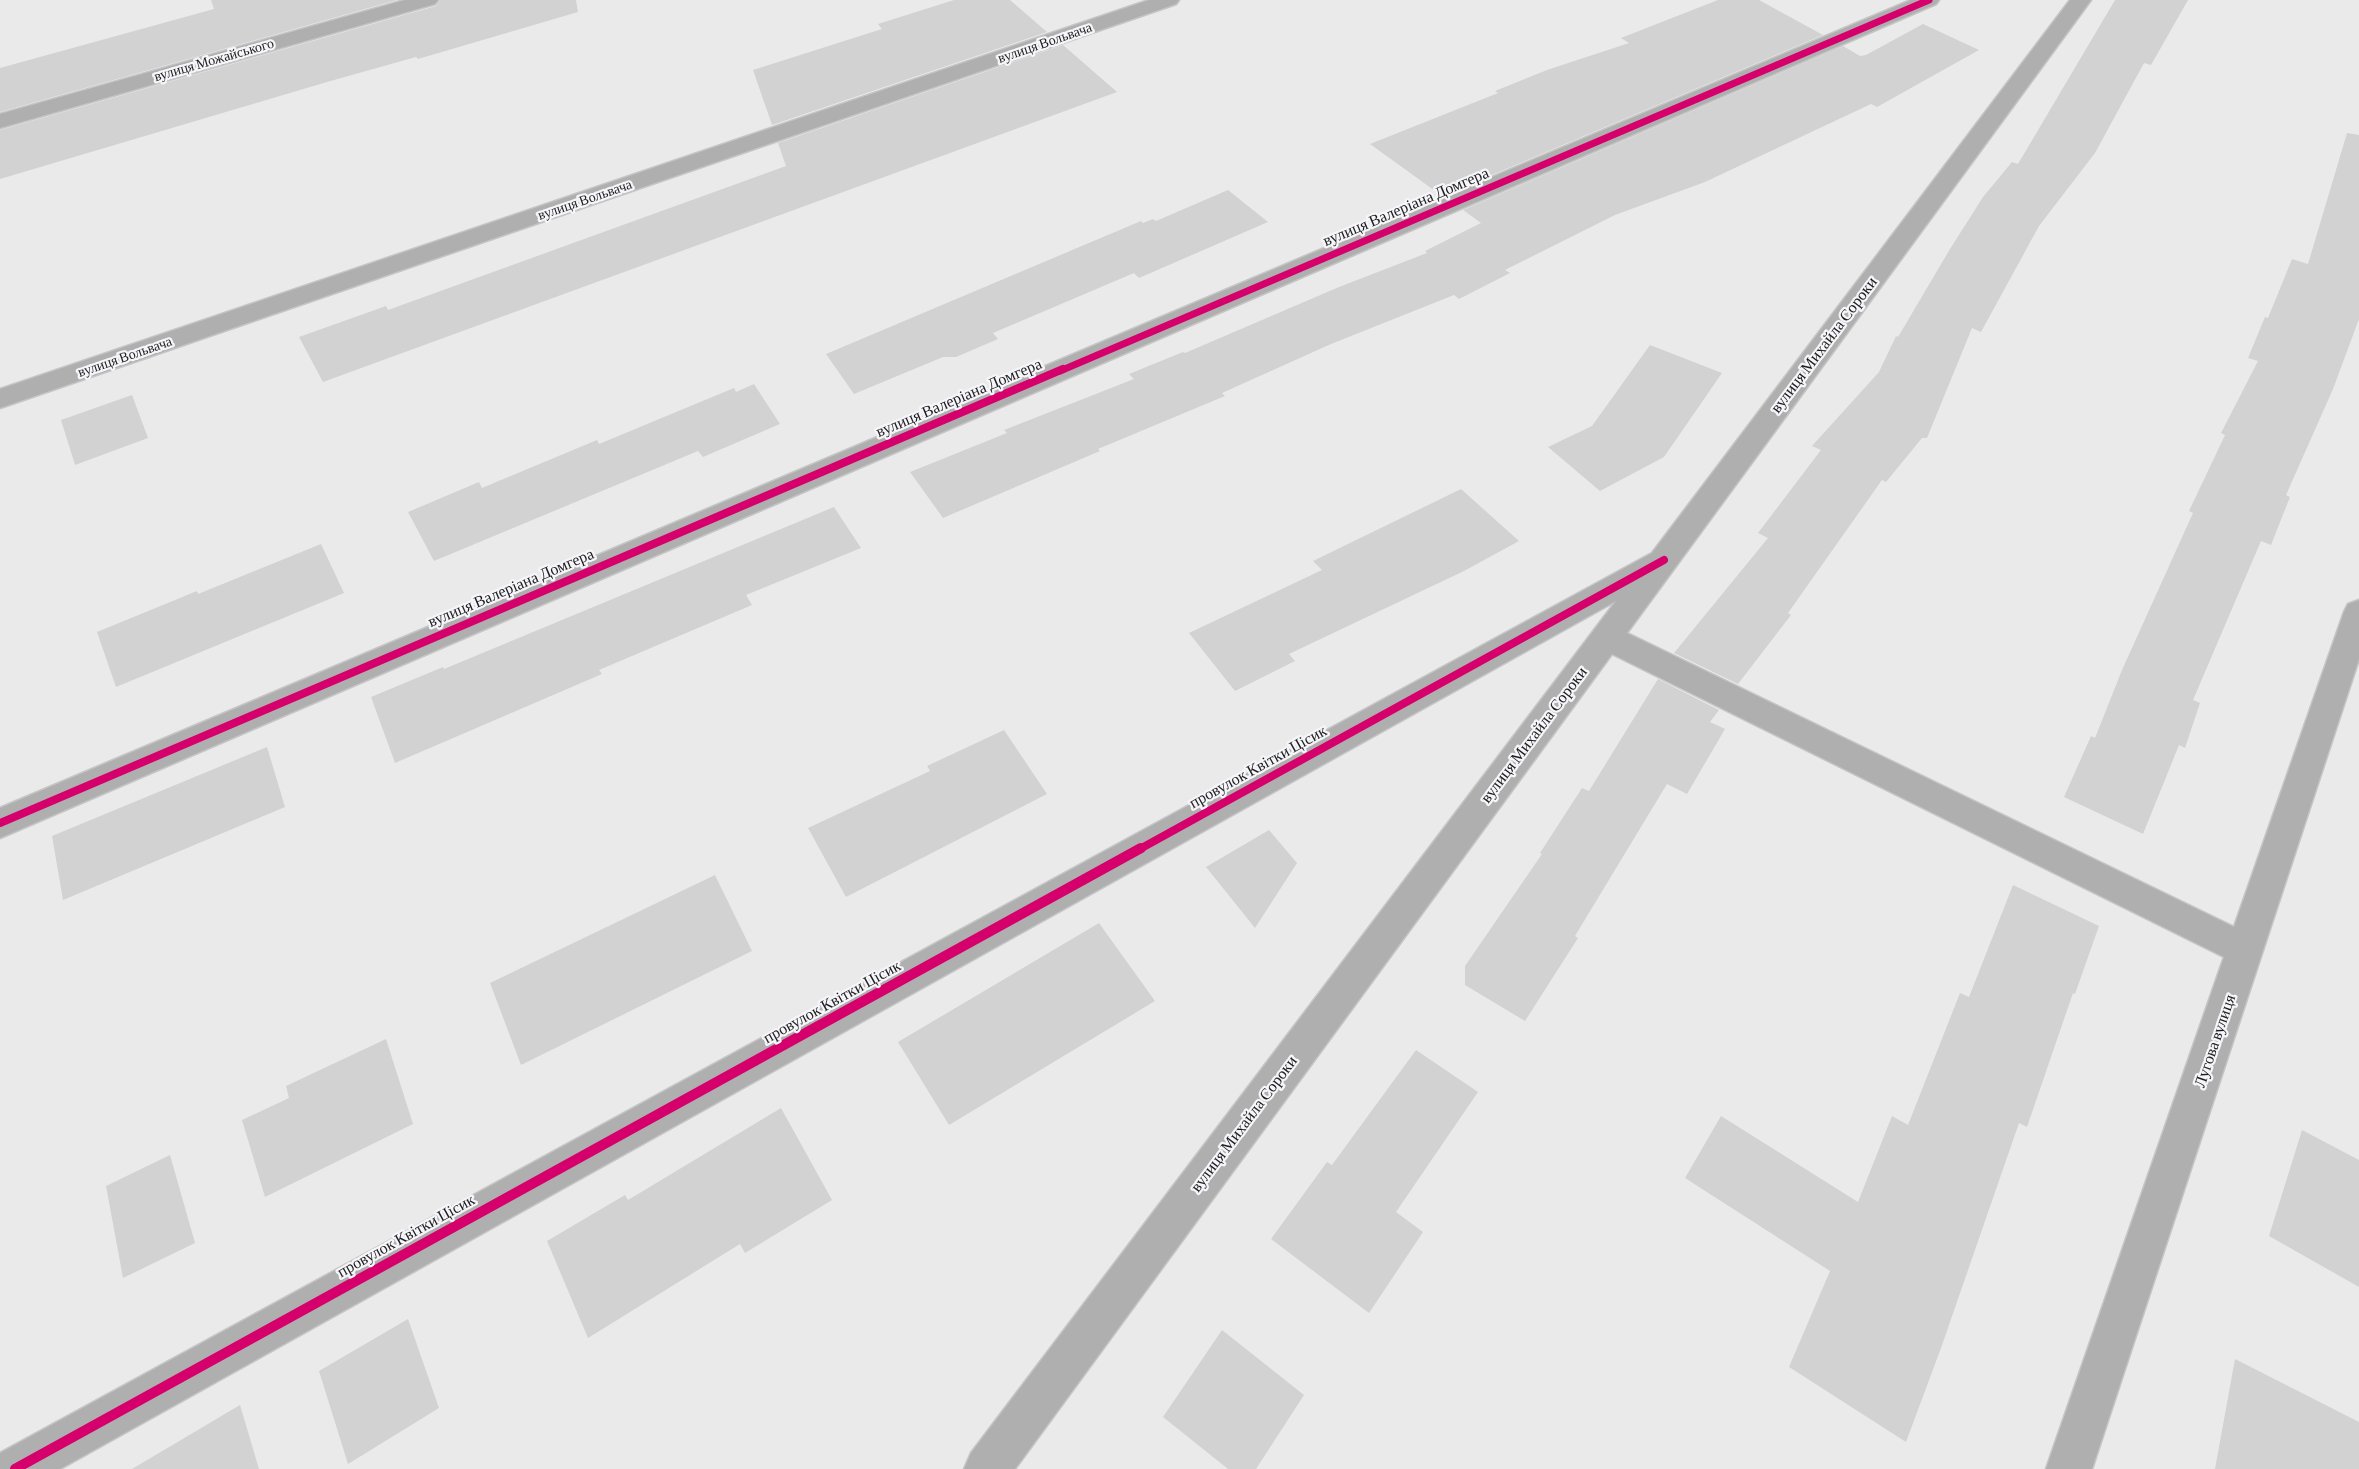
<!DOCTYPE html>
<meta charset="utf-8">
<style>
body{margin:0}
canvas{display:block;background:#eaeaeb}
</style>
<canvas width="2359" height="1469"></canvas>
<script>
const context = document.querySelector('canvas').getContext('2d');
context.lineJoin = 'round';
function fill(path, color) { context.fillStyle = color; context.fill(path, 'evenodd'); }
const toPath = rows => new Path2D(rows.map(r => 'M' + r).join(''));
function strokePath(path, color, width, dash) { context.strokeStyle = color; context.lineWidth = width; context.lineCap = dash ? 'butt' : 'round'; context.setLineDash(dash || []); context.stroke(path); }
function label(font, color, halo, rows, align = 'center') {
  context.font = font + ' "Crimson Pro",serif'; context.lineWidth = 4.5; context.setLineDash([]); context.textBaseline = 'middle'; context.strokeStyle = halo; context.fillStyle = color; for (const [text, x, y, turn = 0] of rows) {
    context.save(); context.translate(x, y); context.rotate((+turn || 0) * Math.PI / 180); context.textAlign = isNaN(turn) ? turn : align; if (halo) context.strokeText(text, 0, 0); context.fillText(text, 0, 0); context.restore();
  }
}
fill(toPath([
 [211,0,397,0,0,112,0,68,214,9],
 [440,0,576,0,578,12,418,59,416,57,327,82,0,179,0,130,436,6],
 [954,0,1010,0,1047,32,772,125,753,70,882,29,878,24],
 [1718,0,1759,0,1823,35,1442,196,1370,144,1498,93,1495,91,1547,70,1629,43,1621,38],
 [2115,0,2188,0,2151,65,2144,63,2095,153,2039,226,1981,332,1972,328,1927,438,1922,438,1886,482,1882,480,1788,613,1791,615,1738,684,1674,653,1768,538,1758,533,1821,450,1812,446,1879,372,1896,336,1898,337,1950,249,1983,197,2012,162,2018,164],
 [1923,24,1979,50,1877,107,1871,104,1705,182,1615,215,1505,270,1510,273,1459,299,1454,295,1331,344,1222,393,1225,396,1098,449,1100,451,943,518,910,472,1007,433,1004,430,1134,379,1129,374,1183,352,1185,353,1339,287,1427,253,1425,251,1481,223,1463,210,1843,46,1860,56,1866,55],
 [1063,45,1117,92,323,382,299,337,386,306,388,310,786,166,778,143],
 [2347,133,2359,135,2359,319,2333,389,2286,495,2290,497,2271,545,2261,541,2193,700,2200,703,2185,748,2179,745,2143,834,2064,797,2091,736,2095,738,2122,670,2193,513,2189,511,2225,435,2221,433,2258,361,2248,358,2265,317,2268,318,2292,259,2308,264],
 [1228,190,1268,222,1139,278,1134,273,993,333,998,339,956,357,943,357,854,394,826,354,1141,221,1143,223,1153,219,1156,221],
 [1650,345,1722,373,1664,457,1600,491,1548,447,1592,426],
 [754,384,780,424,703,457,698,451,434,561,408,512,479,482,482,488,597,440,599,444,734,388,736,392],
 [132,395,148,438,75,465,61,420],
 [1461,489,1519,541,1464,571,1289,654,1295,661,1235,691,1189,633,1322,570,1313,561],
 [834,507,861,548,746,595,752,605,599,670,602,674,395,763,371,697,443,667,444,669],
 [321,544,344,593,116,687,97,632,197,591,198,594],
 [1658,679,1719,710,1710,722,1725,729,1687,794,1667,784,1575,936,1578,938,1525,1021,1465,985,1465,966,1542,854,1540,853,1582,788,1589,791],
 [1004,730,1047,794,846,897,808,828,930,771,927,766],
 [267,747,285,807,63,900,52,836],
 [1269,830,1297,863,1255,928,1206,867],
 [715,875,752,951,521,1065,490,983],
 [2013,885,2099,926,2075,994,2073,993,2027,1127,2019,1123,1941,1348,1906,1442,1789,1367,1830,1271,1685,1178,1721,1116,1858,1202,1892,1116,1908,1125,1960,993,1969,997],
 [1099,923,1155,1001,949,1125,898,1042],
 [386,1039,413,1124,265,1197,242,1120,289,1098,286,1086],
 [1416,1050,1478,1092,1396,1212,1423,1232,1369,1313,1271,1239,1327,1162,1332,1165],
 [781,1108,832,1200,745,1253,740,1244,588,1338,547,1241,625,1195,628,1200],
 [2302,1130,2359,1160,2359,1287,2269,1236],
 [170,1155,195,1243,123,1278,106,1186],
 [408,1319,439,1408,348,1464,319,1371],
 [1222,1330,1304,1395,1256,1469,1228,1469,1163,1417],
 [2235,1359,2359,1422,2359,1469,2215,1469],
 [240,1405,259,1469,132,1469]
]), '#d2d2d3');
const minor = toPath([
 [405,0,438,0,435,4,0,128,0,114,405,0],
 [1149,0,1179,0,1176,4,0,408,0,389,1149,0],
 [1911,0,1939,0,1936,4,0,838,0,808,1911,0],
 [2070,0,2091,0,1627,633,2234,927,2344,612,2348,604,2359,600,2359,659,2092,1469,2046,1469,2224,957,1612,654,1015,1469,964,1469,971,1453,1616,601,60,1469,0,1469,0,1453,1652,553,2070,0]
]);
strokePath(minor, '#c5c5c6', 3);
fill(minor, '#b0afb0');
strokePath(toPath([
 [1060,371,1929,0]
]), '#d6006c', 7);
strokePath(toPath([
 [0,823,1063,369],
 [1138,850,1664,560]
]), '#d6006c', 8);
strokePath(toPath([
 [15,1469,1141,848]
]), '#d6006c', 10);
label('14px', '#1d1d1e', '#f6f6fa', [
 ["вулиця Вольвача",1045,43,-19],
 ["вулиця Можайського",214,60,-16],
 ["вулиця Вольвача",585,200,-19],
 ["вулиця Вольвача",125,357,-19]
]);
label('16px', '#1d1d1e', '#f6f6fa', [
 ["вулиця Валеріана Домгера",1406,207,-23],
 ["вулиця Михайла Сороки",1824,345,-53],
 ["вулиця Валеріана Домгера",959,398,-23],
 ["вулиця Валеріана Домгера",511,588,-23],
 ["вулиця Михайла Сороки",1534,735,-53],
 ["провулок Квітки Цісик",1258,767,-29],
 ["провулок Квітки Цісик",832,1002,-29],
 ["Лугова вулиця",2215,1041,-71],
 ["вулиця Михайла Сороки",1244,1124,-53],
 ["провулок Квітки Цісик",406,1236,-29]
]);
</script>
